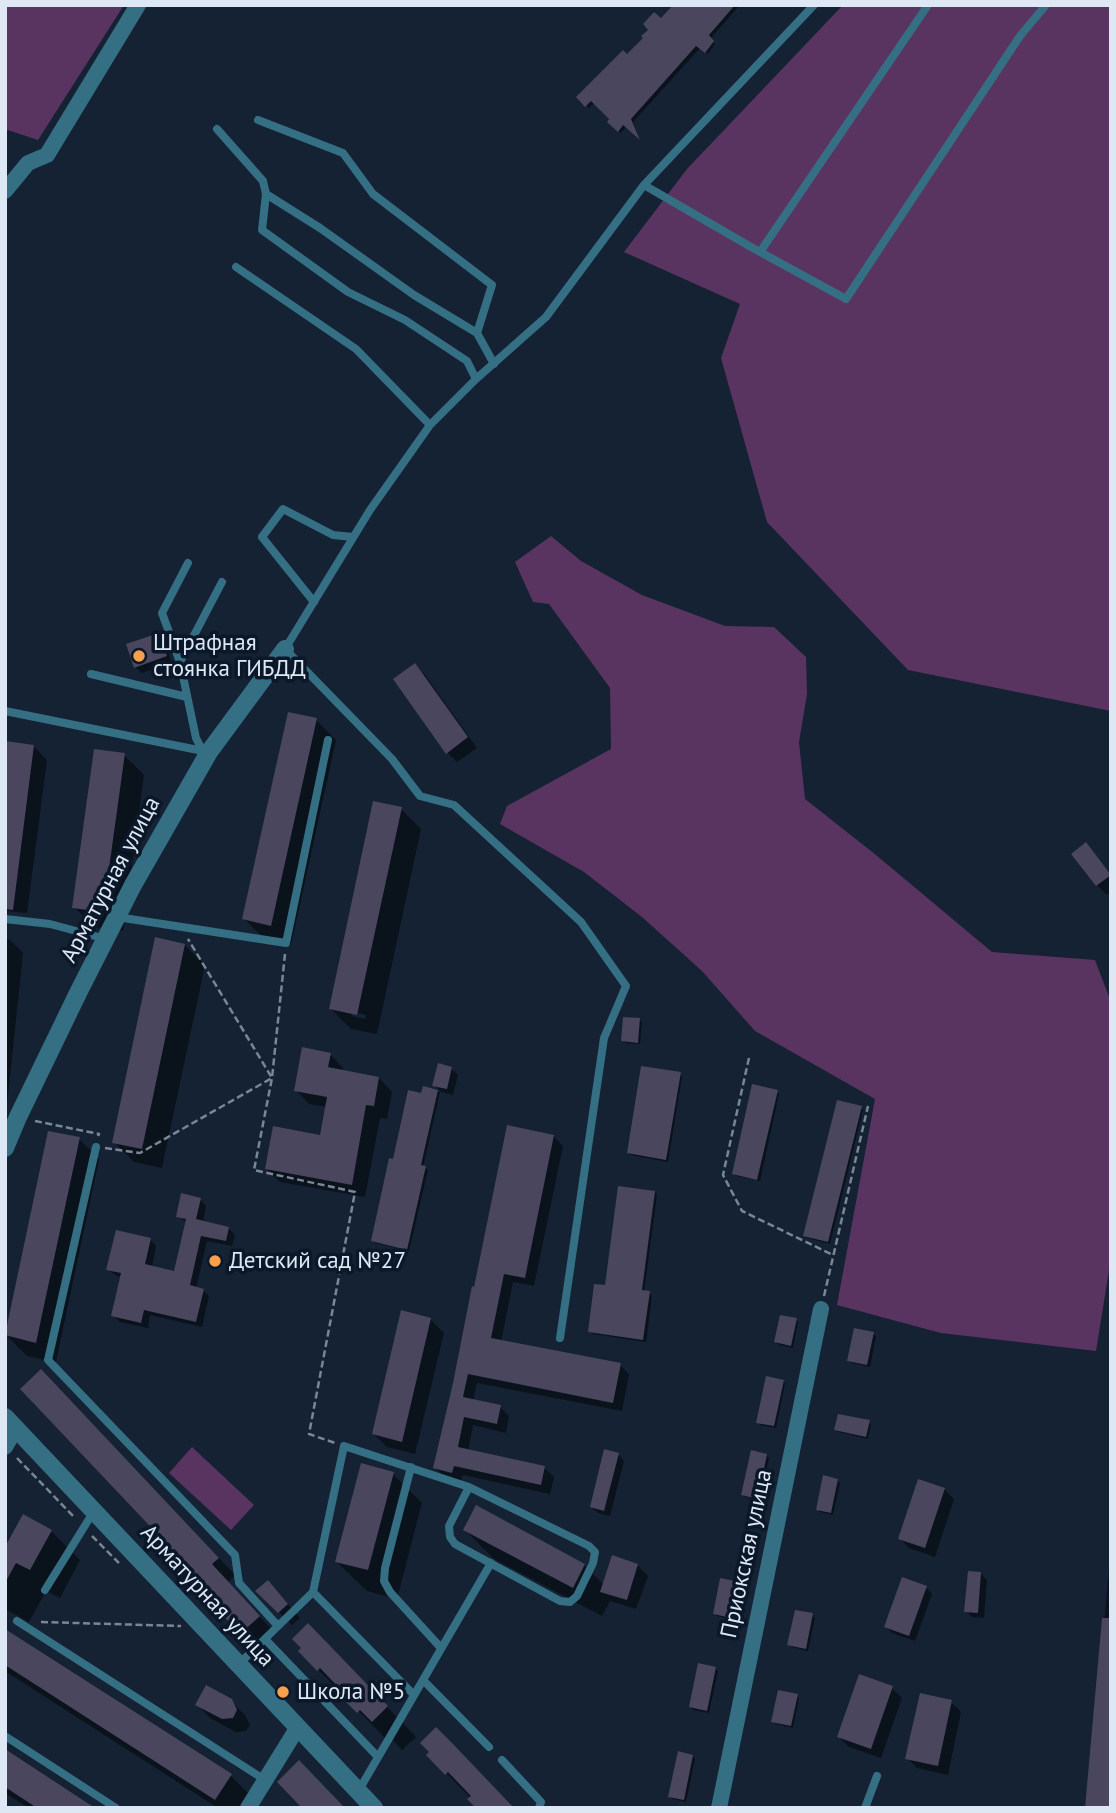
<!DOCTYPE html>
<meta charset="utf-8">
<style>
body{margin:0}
#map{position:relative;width:1116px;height:1813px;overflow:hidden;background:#142234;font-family:"PT Sans",sans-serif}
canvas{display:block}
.frame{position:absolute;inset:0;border:7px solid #dee8f4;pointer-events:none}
</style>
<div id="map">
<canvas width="1116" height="1813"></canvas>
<div class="frame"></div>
</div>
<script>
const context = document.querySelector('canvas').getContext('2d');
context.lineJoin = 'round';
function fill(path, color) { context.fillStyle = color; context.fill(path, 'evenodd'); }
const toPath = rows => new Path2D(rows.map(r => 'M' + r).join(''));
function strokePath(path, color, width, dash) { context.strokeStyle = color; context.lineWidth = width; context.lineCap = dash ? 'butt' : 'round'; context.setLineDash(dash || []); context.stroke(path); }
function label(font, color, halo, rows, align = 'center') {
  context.font = font + ' "PT Sans",sans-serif'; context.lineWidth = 7; context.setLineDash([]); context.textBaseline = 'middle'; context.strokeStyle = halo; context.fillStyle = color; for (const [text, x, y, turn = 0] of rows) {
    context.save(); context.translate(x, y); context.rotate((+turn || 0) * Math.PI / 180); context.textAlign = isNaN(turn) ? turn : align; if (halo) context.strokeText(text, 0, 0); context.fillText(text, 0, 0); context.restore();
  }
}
fill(toPath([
 [5,5,124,5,38,140,5,129],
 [843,5,1111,5,1111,711,908,670,767,522,721,358,740,304,624,252,687,169],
 [551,536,581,561,642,595,725,626,774,627,806,657,807,694,799,742,805,799,876,855,992,952,1095,960,1111,1002,1111,1258,1096,1351,941,1333,837,1305,875,1099,755,1031,702,971,642,917,584,872,500,824,507,806,611,749,610,688,549,604,533,602,515,562],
 [192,1447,254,1505,231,1530,169,1473]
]), '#5a3460');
fill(toPath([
 [675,5,740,5,710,39,715,44,708,54,700,48,633,122,639,137,626,127,621,133,609,122,611,119,595,102,589,108,578,97,627,56],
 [158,635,164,641,172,663,142,673,135,667],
 [415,666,425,675,477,748,457,762,447,752],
 [316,720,336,740,291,945,265,939,244,919],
 [5,743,33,746,47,760,27,913,5,911],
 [124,755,144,775,123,931,94,927,74,907],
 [401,809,421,829,377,1034,351,1029,330,1008],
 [352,1012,366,1015,365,1019,352,1016],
 [1086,845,1111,874,1111,892,1107,895,1097,885],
 [5,939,10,940,23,953,7,1105,5,1104],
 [185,945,205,965,162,1168,134,1162,114,1142],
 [639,1020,642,1022,640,1044,626,1043,623,1040],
 [330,1054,343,1068,343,1072,379,1078,392,1092,387,1119,380,1118,365,1197,280,1182,267,1169,321,1137,327,1107,309,1104,296,1090],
 [451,1069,458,1075,453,1095,441,1092,434,1085],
 [680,1074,682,1077,668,1162,631,1155,629,1153],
 [424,1088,440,1092,423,1167,428,1170,409,1251,375,1243,372,1241,394,1161],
 [777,1092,779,1094,760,1181,737,1176,734,1174],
 [861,1108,863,1110,830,1244,808,1238,805,1236],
 [50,1133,79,1139,99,1159,56,1362,27,1356,7,1336],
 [553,1136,563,1146,534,1286,513,1282,501,1342,620,1365,629,1374,622,1411,477,1383,473,1401,500,1407,509,1416,506,1433,473,1425,468,1451,544,1468,554,1477,550,1494,463,1475,461,1481,445,1477,435,1468,475,1289],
 [655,1192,657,1195,644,1292,649,1293,652,1296,646,1342,593,1334,590,1332,606,1287],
 [200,1199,206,1206,203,1223,228,1228,235,1235,232,1246,207,1241,196,1289,203,1290,209,1296,202,1327,150,1315,148,1328,120,1322,113,1315,122,1277,115,1275,108,1269,150,1239,156,1246,152,1267,176,1273,187,1223,178,1216],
 [430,1319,444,1333,415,1454,387,1447,374,1434],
 [796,1320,798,1322,793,1348,779,1345,776,1342],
 [873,1334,876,1336,870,1367,852,1363,849,1360],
 [783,1381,785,1384,776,1428,760,1425,758,1422],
 [58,1388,235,1575,228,1582,275,1633,258,1649,241,1633,203,1579],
 [869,1422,871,1425,868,1439,839,1432,836,1430],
 [618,1454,624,1461,610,1516,598,1513,592,1507],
 [767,1456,769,1458,760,1500,746,1497,743,1495],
 [393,1474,422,1503,397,1599,367,1591,337,1562],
 [837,1480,840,1483,833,1515,820,1512,818,1509],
 [944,1489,954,1499,935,1557,909,1548,900,1538],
 [465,1530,584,1565,604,1585,613,1558,638,1566,648,1576,636,1609,610,1601,602,1616,494,1559],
 [51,1531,80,1560,60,1598,46,1591,29,1622,5,1609,5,1544,8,1545],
 [1111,1547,1111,1808,1087,1808],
 [981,1574,987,1580,984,1618,972,1617,966,1611],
 [734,1583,737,1585,730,1619,717,1616,714,1614],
 [926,1587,932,1594,915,1641,892,1633,886,1626],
 [257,1591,281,1596,300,1618,292,1625],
 [812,1615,815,1618,808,1651,792,1647,789,1644],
 [5,1631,231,1776,251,1796,243,1808,218,1808,5,1671],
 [300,1651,337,1655,416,1737,402,1750,391,1738,388,1741],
 [715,1668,718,1671,709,1713,693,1710,691,1707],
 [892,1688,902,1698,881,1758,849,1747,839,1737],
 [797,1696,799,1698,793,1728,776,1724,773,1721],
 [231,1701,245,1715,250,1725,246,1731,236,1732,210,1718,197,1704],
 [951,1702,961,1712,948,1775,917,1768,907,1758],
 [5,1751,92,1808,29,1808,5,1793],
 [428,1755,513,1808,471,1798],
 [693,1756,695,1759,686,1802,673,1799,670,1797]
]), '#0007');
fill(toPath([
 [673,5,735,5,709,35,714,41,705,53,696,46,631,119,640,140,623,125,618,132,607,122,609,119,591,101,585,107,576,97,623,50,627,54,643,38,641,36,648,30,643,24,654,12,661,18],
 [159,633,167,656,134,668,126,644],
 [415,663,468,737,446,754,393,679],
 [288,712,317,718,271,926,242,919],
 [5,741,34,745,13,910,5,909],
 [94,749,125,753,103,912,72,908],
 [373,801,402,807,357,1015,329,1009],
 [1086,842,1111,875,1096,886,1071,854],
 [155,937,185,944,142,1149,112,1143],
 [623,1017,640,1018,638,1043,621,1041],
 [302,1047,331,1053,328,1067,379,1077,374,1106,366,1105,352,1185,265,1169,273,1126,320,1135,327,1097,294,1091],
 [438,1063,452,1067,447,1089,432,1086],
 [641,1066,681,1072,666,1160,627,1153],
 [752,1084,778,1090,757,1180,732,1174],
 [423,1086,438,1090,421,1165,426,1166,407,1250,371,1241,389,1158,393,1159,408,1090,421,1093],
 [837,1100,862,1106,828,1242,803,1236],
 [507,1125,554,1135,525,1278,504,1274,491,1338,621,1363,613,1403,468,1374,463,1397,501,1405,497,1424,464,1417,458,1447,545,1466,541,1485,454,1466,452,1473,433,1468,453,1383,472,1286,474,1287],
 [48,1131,80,1137,36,1343,5,1335],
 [618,1186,655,1191,642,1290,650,1291,643,1340,588,1332,594,1284,605,1285],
 [181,1193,201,1198,196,1219,229,1227,226,1241,201,1236,190,1285,204,1289,196,1322,144,1310,141,1323,111,1316,121,1273,106,1270,116,1230,151,1238,145,1264,174,1271,186,1219,176,1217],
 [401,1310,431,1318,402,1442,372,1434],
 [780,1315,797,1318,791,1346,774,1342],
 [854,1328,874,1332,867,1365,847,1361],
 [41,1369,219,1558,212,1564,260,1616,240,1634,194,1584,200,1579,20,1389],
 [766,1376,784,1380,774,1426,756,1423],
 [838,1414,870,1420,866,1437,834,1430],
 [604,1449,619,1453,604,1511,590,1507],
 [751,1450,767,1454,758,1499,741,1495],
 [361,1463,394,1472,368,1570,335,1562],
 [823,1475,838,1479,831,1513,816,1510],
 [918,1479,945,1488,925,1548,898,1539],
 [476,1505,585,1564,573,1588,463,1530],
 [23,1514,52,1530,30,1570,16,1563,5,1583,5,1547],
 [612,1555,638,1564,627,1600,600,1592],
 [968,1571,981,1572,978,1613,964,1612],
 [902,1577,927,1586,909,1636,884,1627],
 [720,1578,735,1581,727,1617,713,1614],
 [268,1580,288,1604,278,1613,255,1591],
 [795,1610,813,1613,806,1649,787,1645],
 [1102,1618,1111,1618,1111,1808,1085,1808],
 [308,1623,388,1706,372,1722,360,1710,357,1713,339,1695,342,1691,320,1668,317,1671,298,1651,301,1648,292,1639],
 [5,1629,232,1774,215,1800,5,1665],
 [698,1663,716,1667,707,1711,689,1707],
 [859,1674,893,1686,871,1749,837,1737],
 [206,1685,232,1699,237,1710,233,1718,222,1719,195,1705],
 [778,1690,798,1694,791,1726,771,1722],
 [920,1693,952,1700,938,1766,905,1759],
 [436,1727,453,1744,514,1808,476,1808,467,1799,471,1796,448,1772,445,1775,426,1755,429,1752,420,1743],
 [5,1749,95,1808,37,1808,5,1787],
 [678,1751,693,1755,684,1800,668,1797],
 [299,1760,345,1808,302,1808,277,1782]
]), '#49465e');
strokePath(toPath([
 [285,954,272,1078,254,1170,355,1192,309,1434,335,1443],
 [749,1058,723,1175,742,1211,833,1255],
 [35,1121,99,1134,98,1136],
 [105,1148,140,1153,272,1078,188,939],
 [824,1296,868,1106],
 [17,1458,75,1518],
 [92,1536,119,1563],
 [41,1622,181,1626]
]), '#7a8695', 2.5, [7, 3.5]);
strokePath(toPath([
 [258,120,343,153,373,194,492,285,477,333,494,364],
 [217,129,263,181,266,194,262,230,348,292,405,320,467,361,476,379],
 [644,185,751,247,846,299,1020,36,1046,5],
 [266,194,320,228,414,295,477,333],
 [760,252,928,5],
 [236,267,356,349,430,425],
 [314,602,262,537,283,509,333,535,353,537],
 [180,662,162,613,188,563],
 [91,674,187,697],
 [5,711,208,752],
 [206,750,200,746,196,738,180,662,222,582],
 [117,917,286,943,328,740],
 [5,919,50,924,106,939],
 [96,1147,48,1360,235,1555,239,1583,278,1626],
 [560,1338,604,1038,626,986,581,922,454,805,420,796,392,759,285,649,370,510,430,425,476,379,546,317,644,185,814,5],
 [411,1467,385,1568,384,1581,390,1592,441,1648],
 [469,1487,589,1546,595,1552,593,1563,577,1596,570,1602,560,1601,455,1544,450,1537,449,1526,469,1487],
 [45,1590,94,1511],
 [313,1592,414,1695],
 [17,1621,265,1780],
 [265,1639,378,1757],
 [238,1665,313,1592,344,1446,469,1487],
 [423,1680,489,1747],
 [5,1736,116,1808],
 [502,1760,541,1802,539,1808],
 [359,1790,491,1563],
 [865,1808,877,1776]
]), '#356f83', 8);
strokePath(toPath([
 [5,191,28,163,47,155,138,5],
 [5,1447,16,1428],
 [248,1808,298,1727],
 [719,1808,821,1309]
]), '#356f83', 16);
strokePath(toPath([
 [5,1148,18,1117,79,991,133,885,209,752,285,649],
 [5,1417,374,1808]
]), '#356f83', 18);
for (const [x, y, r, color] of [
 [139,656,7,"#f9a04c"],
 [215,1261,7,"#f9a04c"],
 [283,1692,7,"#f9a04c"]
]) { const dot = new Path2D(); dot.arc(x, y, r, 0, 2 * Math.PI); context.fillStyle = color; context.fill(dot); strokePath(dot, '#0b182a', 2.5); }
label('23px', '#dee8f4', '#0b182a', [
 ["Штрафная",153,643],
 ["стоянка ГИБДД",153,669],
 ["Детский сад №27",229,1261],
 ["Школа №5",297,1692]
], 'left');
label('23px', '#dee8f4', '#0b182a', [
 ["Арматурная улица",111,880,-62],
 ["Приокская улица",747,1554,-78],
 ["Арматурная улица",207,1596,47]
]);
</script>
